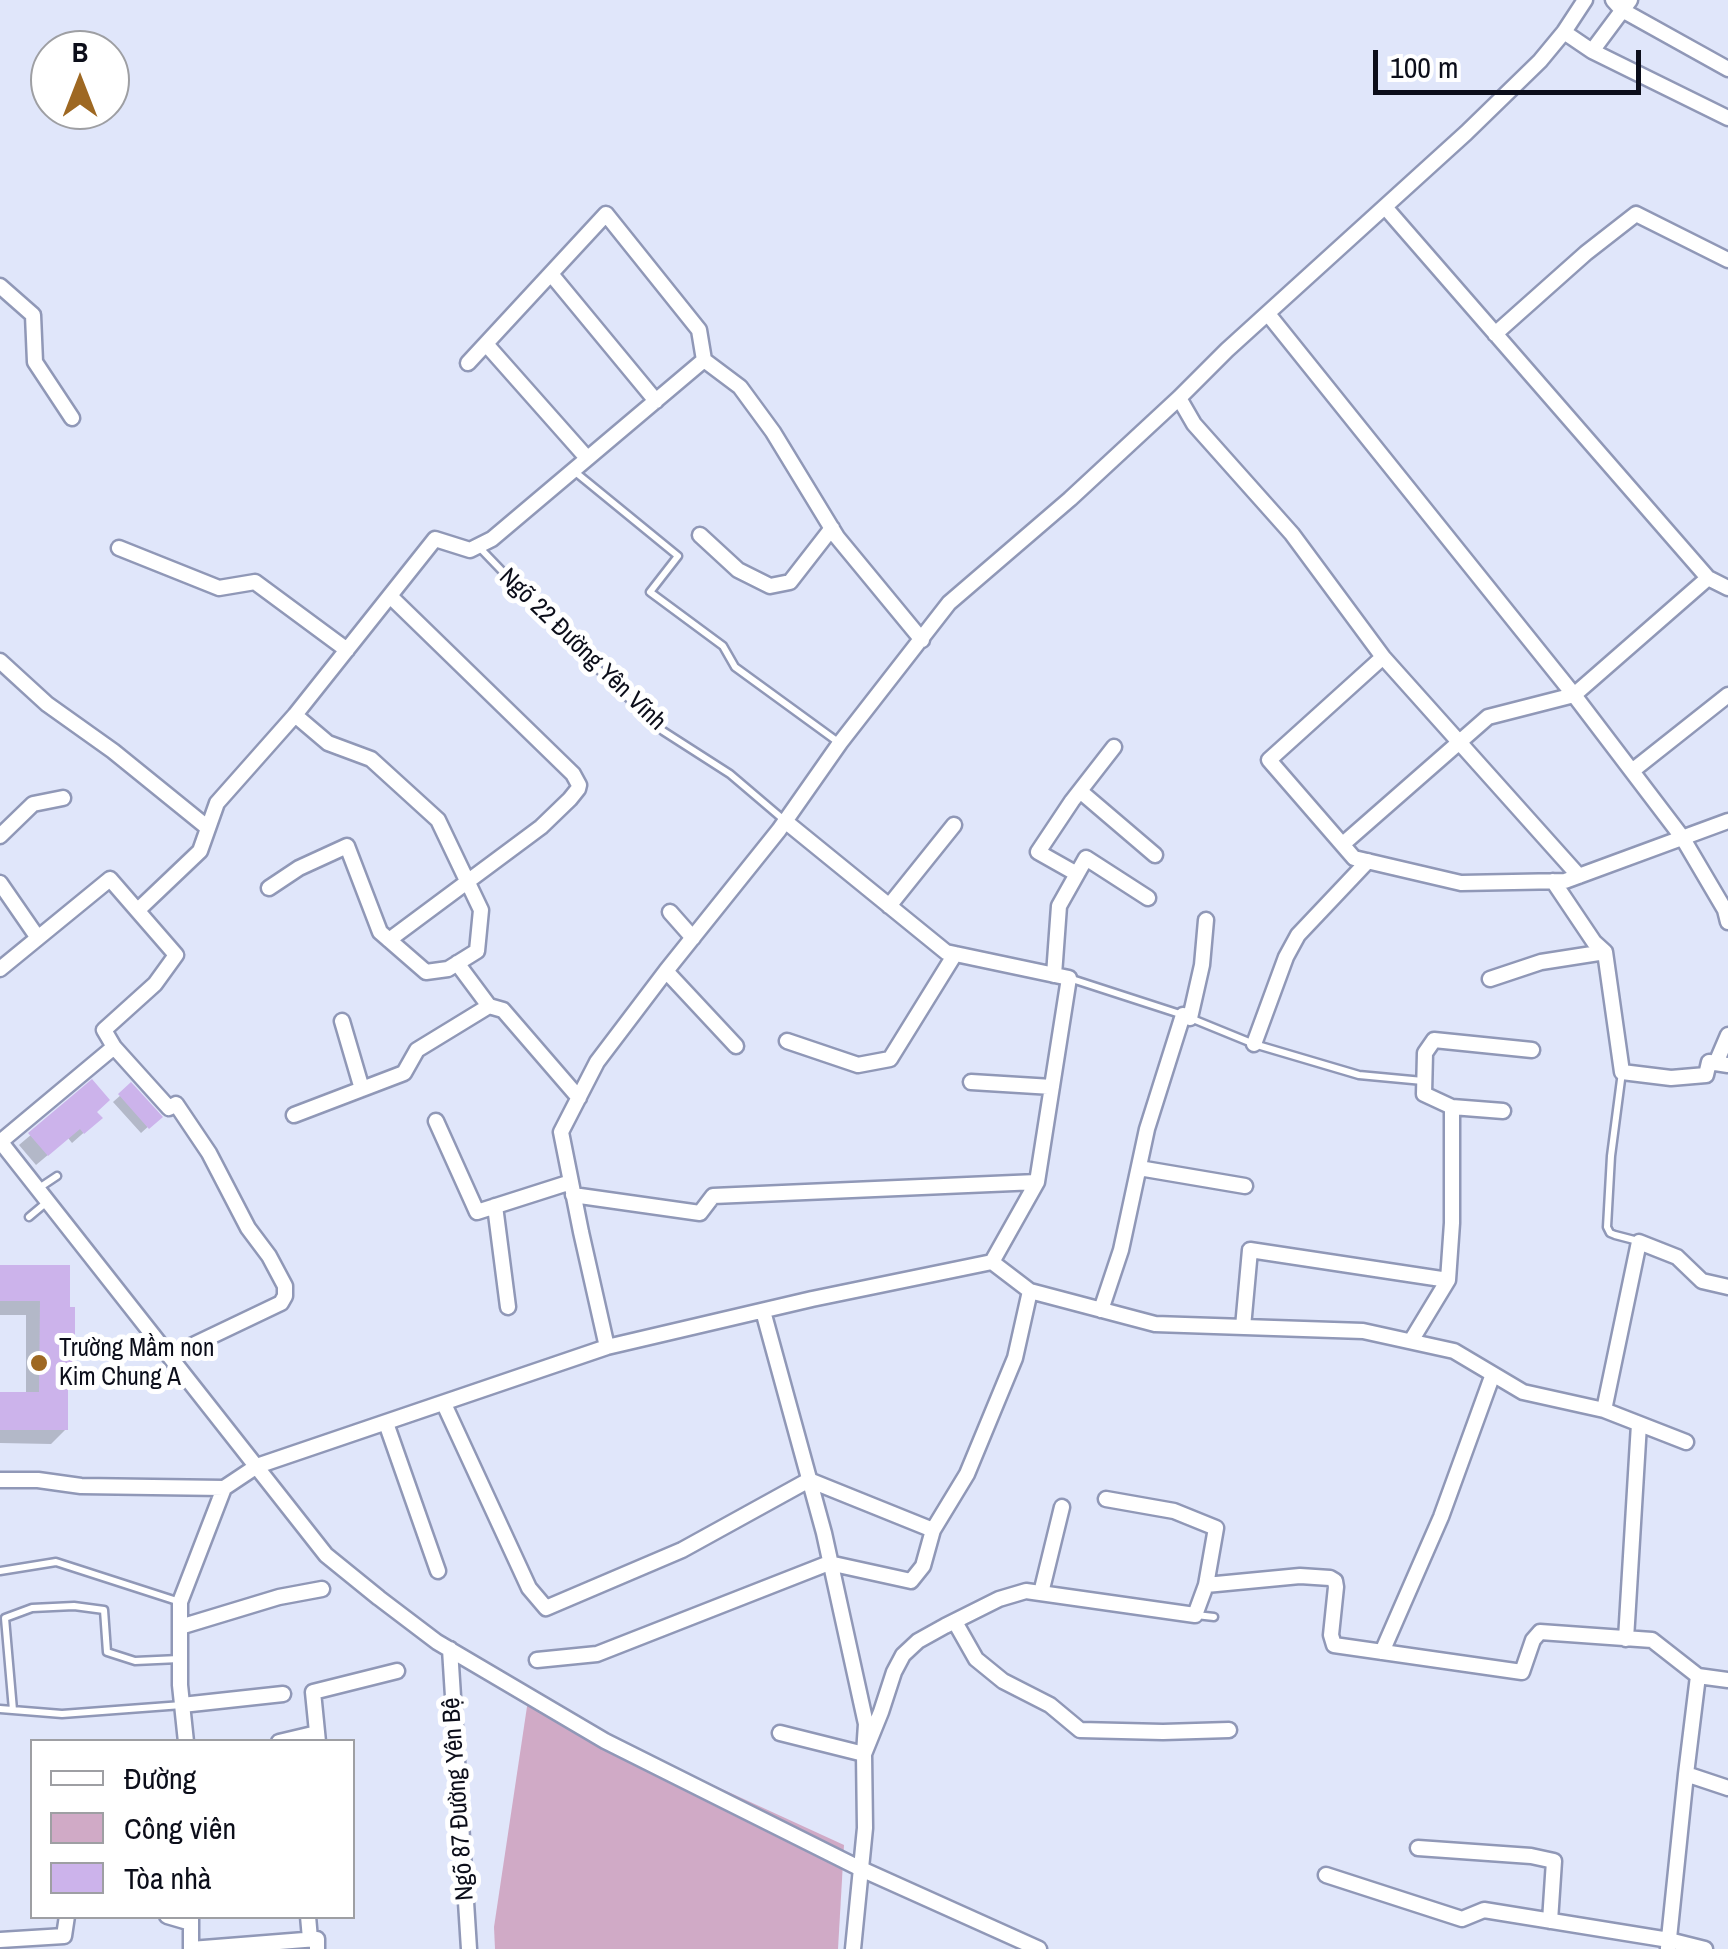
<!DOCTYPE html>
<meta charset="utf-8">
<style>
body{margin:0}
#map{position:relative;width:1728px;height:1949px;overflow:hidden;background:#e0e6fa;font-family:"Archivo Narrow",sans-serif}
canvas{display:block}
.legend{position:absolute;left:30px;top:1739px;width:325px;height:180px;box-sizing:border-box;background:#fff;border:2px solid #9e9fa3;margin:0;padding:12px 18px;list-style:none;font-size:30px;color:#0c0e1a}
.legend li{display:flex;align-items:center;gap:20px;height:50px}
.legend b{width:50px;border:2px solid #9e9fa3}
.north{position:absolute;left:30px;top:30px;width:100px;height:100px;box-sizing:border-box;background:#fff;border:2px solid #9e9fa3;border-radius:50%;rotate:0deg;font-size:28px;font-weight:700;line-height:40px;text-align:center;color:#0c0e1a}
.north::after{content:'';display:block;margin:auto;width:35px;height:45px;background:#9e6822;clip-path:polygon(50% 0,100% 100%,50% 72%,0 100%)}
.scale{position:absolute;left:1373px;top:50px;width:268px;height:45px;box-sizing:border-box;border:5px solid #0c0e1a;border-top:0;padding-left:12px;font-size:30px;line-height:35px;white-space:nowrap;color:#0c0e1a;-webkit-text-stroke:8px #fff;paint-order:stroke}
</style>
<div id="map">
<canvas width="1728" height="1949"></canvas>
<ul class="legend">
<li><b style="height:12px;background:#fff"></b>Đường</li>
<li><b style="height:28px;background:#d0aac6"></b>Công viên</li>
<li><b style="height:28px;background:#ccb3eb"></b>Tòa nhà</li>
</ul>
<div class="north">B</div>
<div class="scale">100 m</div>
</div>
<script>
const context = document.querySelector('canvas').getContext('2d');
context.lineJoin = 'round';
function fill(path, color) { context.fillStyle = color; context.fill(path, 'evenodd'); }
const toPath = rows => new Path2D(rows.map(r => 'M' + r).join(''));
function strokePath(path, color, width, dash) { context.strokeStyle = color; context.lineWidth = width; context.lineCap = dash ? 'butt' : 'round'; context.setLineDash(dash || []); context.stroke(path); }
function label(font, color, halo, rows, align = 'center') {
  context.font = font + ' "Archivo Narrow",sans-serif'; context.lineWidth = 10; context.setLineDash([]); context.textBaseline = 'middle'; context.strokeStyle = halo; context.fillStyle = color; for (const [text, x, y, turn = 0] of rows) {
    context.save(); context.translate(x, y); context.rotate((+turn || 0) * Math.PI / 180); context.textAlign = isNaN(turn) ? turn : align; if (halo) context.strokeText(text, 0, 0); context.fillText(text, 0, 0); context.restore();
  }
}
fill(toPath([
 [528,1700,844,1845,838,1949,495,1949,494,1927]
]), '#d0aac6');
fill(toPath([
 [92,1083,95,1113,89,1128,72,1143,68,1138,36,1165,19,1145],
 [131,1086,160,1116,141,1133,113,1102],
 [0,1268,68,1268,72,1385,66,1392,66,1429,51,1444,0,1443,0,1394,26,1394,26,1315,0,1315]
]), '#0003');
fill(toPath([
 [92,1079,110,1100,97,1112,103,1118,84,1134,80,1129,48,1156,28,1133],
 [131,1082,163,1117,149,1129,118,1094],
 [0,1265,70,1265,70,1307,75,1307,75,1386,68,1386,68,1430,0,1430,0,1392,39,1392,40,1301,0,1301]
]), '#ccb3eb');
const service = toPath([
 [574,471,678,556,650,592,723,646,735,667,838,742],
 [478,546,578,650,663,731,730,774,784,820],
 [1072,979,1183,1015,1254,1044,1359,1075,1423,1081],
 [1622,1072,1611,1156,1607,1227,1610,1233,1615,1235,1638,1241],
 [39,1188,57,1176],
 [29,1217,48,1201],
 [0,1571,56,1562,180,1602],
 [1196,1615,1214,1617],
 [0,1709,62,1714,182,1705],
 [13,1710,5,1618,32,1608,74,1606,104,1610,107,1652,135,1661,179,1659]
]);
const minor = toPath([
 [1613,0,1622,10,1728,69],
 [1564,32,1592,51,1630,0],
 [1592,51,1728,118],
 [1385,207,1708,578],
 [551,274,656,401],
 [0,286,33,315,35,362,72,418],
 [1268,314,1574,695,1708,578,1728,588],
 [1495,334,1586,253,1636,214,1728,260],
 [486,344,587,458],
 [468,363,606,214,699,330,704,360,740,387,773,432,837,537,922,640],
 [1179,398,1194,424,1292,534,1383,657,1579,876],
 [700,535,738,570,770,586,790,582,832,528],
 [119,548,219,588,255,582,347,650],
 [1383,657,1269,760,1354,858,1461,883,1565,881,1728,821],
 [0,661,47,704,113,751,208,828],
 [1632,771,1728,695],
 [1080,791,1155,855],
 [785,821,946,952,1069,978,1037,1182,992,1262,1030,1291,1155,1324,1363,1331,1454,1351,1523,1392,1604,1410,1686,1442],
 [0,836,33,804,63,798],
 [1343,844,1488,717,1574,695,1682,837,1725,910,1728,922],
 [1077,874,1038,852,1072,801,1114,747],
 [1553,881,1594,942,1605,952,1622,1072,1671,1078,1706,1075,1709,1062,1728,1065],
 [0,883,38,938],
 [269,888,299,868,347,846,380,932,426,972,448,969,477,951,481,910,438,820,371,759,328,743,295,715],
 [889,906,954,825],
 [138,910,200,851,217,803,295,715,435,539,470,550,492,539,704,360],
 [670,912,693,938],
 [389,940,541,827,570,799,578,789,579,785,573,774,390,596],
 [457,963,489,1006,503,1010,579,1098],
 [0,969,110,879,176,955,155,984,104,1030,114,1047,169,1108,176,1104,209,1153,248,1228,269,1256,285,1286,285,1296,281,1303,170,1356],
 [666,971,736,1046],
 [1054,975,1059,906,1086,858,1148,898],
 [1490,979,1541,962,1605,952],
 [1190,1018,1202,965,1206,920],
 [342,1021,362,1089],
 [787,1041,858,1065,890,1059,955,954],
 [1254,1044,1286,957,1298,935,1368,861],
 [1716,1063,1728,1035],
 [971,1082,1052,1087],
 [1452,1107,1503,1111],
 [294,1115,404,1073,417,1050,489,1006],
 [436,1121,477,1212,571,1182],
 [0,1141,326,1555,379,1598,437,1642,605,1741,859,1868,1039,1949],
 [0,1142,114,1047],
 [1139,1168,1245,1186],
 [573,1195,700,1213,713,1196,1037,1182],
 [495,1206,508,1307],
 [1101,1310,1121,1250,1147,1129,1183,1015],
 [763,1311,824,1533,866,1724,864,1754,865,1828,853,1949],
 [1243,1327,1250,1250,1448,1280],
 [1411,1341,1448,1280,1452,1223,1452,1107,1424,1094,1425,1053,1434,1040,1532,1050],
 [607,1347,581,1232,561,1132,597,1062,666,971,779,830,840,743,949,603,1070,499,1179,398,1227,350,1466,133,1540,61,1564,32,1585,0],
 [444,1404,529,1588,546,1608,682,1550,809,1480,933,1530,923,1566,911,1581,829,1563,597,1654,537,1660],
 [1604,1410,1639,1242,1677,1257,1702,1281,1728,1287],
 [386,1423,438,1571],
 [0,1480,38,1480,81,1486,224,1488,257,1466,607,1347,812,1299,992,1262],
 [933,1530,967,1474,1015,1358,1030,1291],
 [1206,1585,1300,1576,1330,1578,1335,1581,1336,1587,1331,1635,1334,1645,1522,1672,1533,1640,1540,1632,1652,1640,1698,1676,1728,1680],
 [1041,1593,1062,1507],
 [955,1622,976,1659,1003,1681,1050,1705,1080,1730,1163,1732,1229,1730],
 [180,1627,279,1597,322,1589],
 [1626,1639,1639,1424],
 [450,1649,469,1949],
 [1382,1652,1441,1517,1493,1374],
 [182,1705,283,1694],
 [780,1733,864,1754,881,1712,894,1672,903,1655,918,1641,945,1626,999,1599,1026,1591,1195,1615,1206,1585,1216,1528,1174,1511,1106,1499],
 [186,1742,180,1685,180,1602,224,1488],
 [279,1742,317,1733],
 [318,1742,313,1692,397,1671],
 [1686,1774,1728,1788],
 [1418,1848,1531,1856,1554,1861,1550,1921],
 [1326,1875,1462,1919,1484,1910,1669,1940,1705,1949],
 [167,1916,191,1923],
 [191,1916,191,1949,317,1939,317,1949],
 [308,1916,310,1939],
 [0,1940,64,1936,67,1916],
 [1668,1948,1686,1774,1698,1676]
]);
strokePath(service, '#9098b7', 11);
strokePath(minor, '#9098b7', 19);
strokePath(service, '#fff', 6);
strokePath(minor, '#fff', 14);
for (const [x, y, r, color] of [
 [39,1363,10,"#9e6822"]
]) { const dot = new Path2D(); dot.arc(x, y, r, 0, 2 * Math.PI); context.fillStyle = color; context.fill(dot); strokePath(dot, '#fff', 4); }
label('25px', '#0c0e1a', '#fff', [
 ["Ngõ 22 Đường Yên Vĩnh",582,650,44],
 ["Ngõ 87 Đường Yên Bệ",459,1799,-94]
]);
label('25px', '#0c0e1a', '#fff', [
 ["Trường Mầm non",59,1349],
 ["Kim Chung A",59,1378]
], 'left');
</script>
